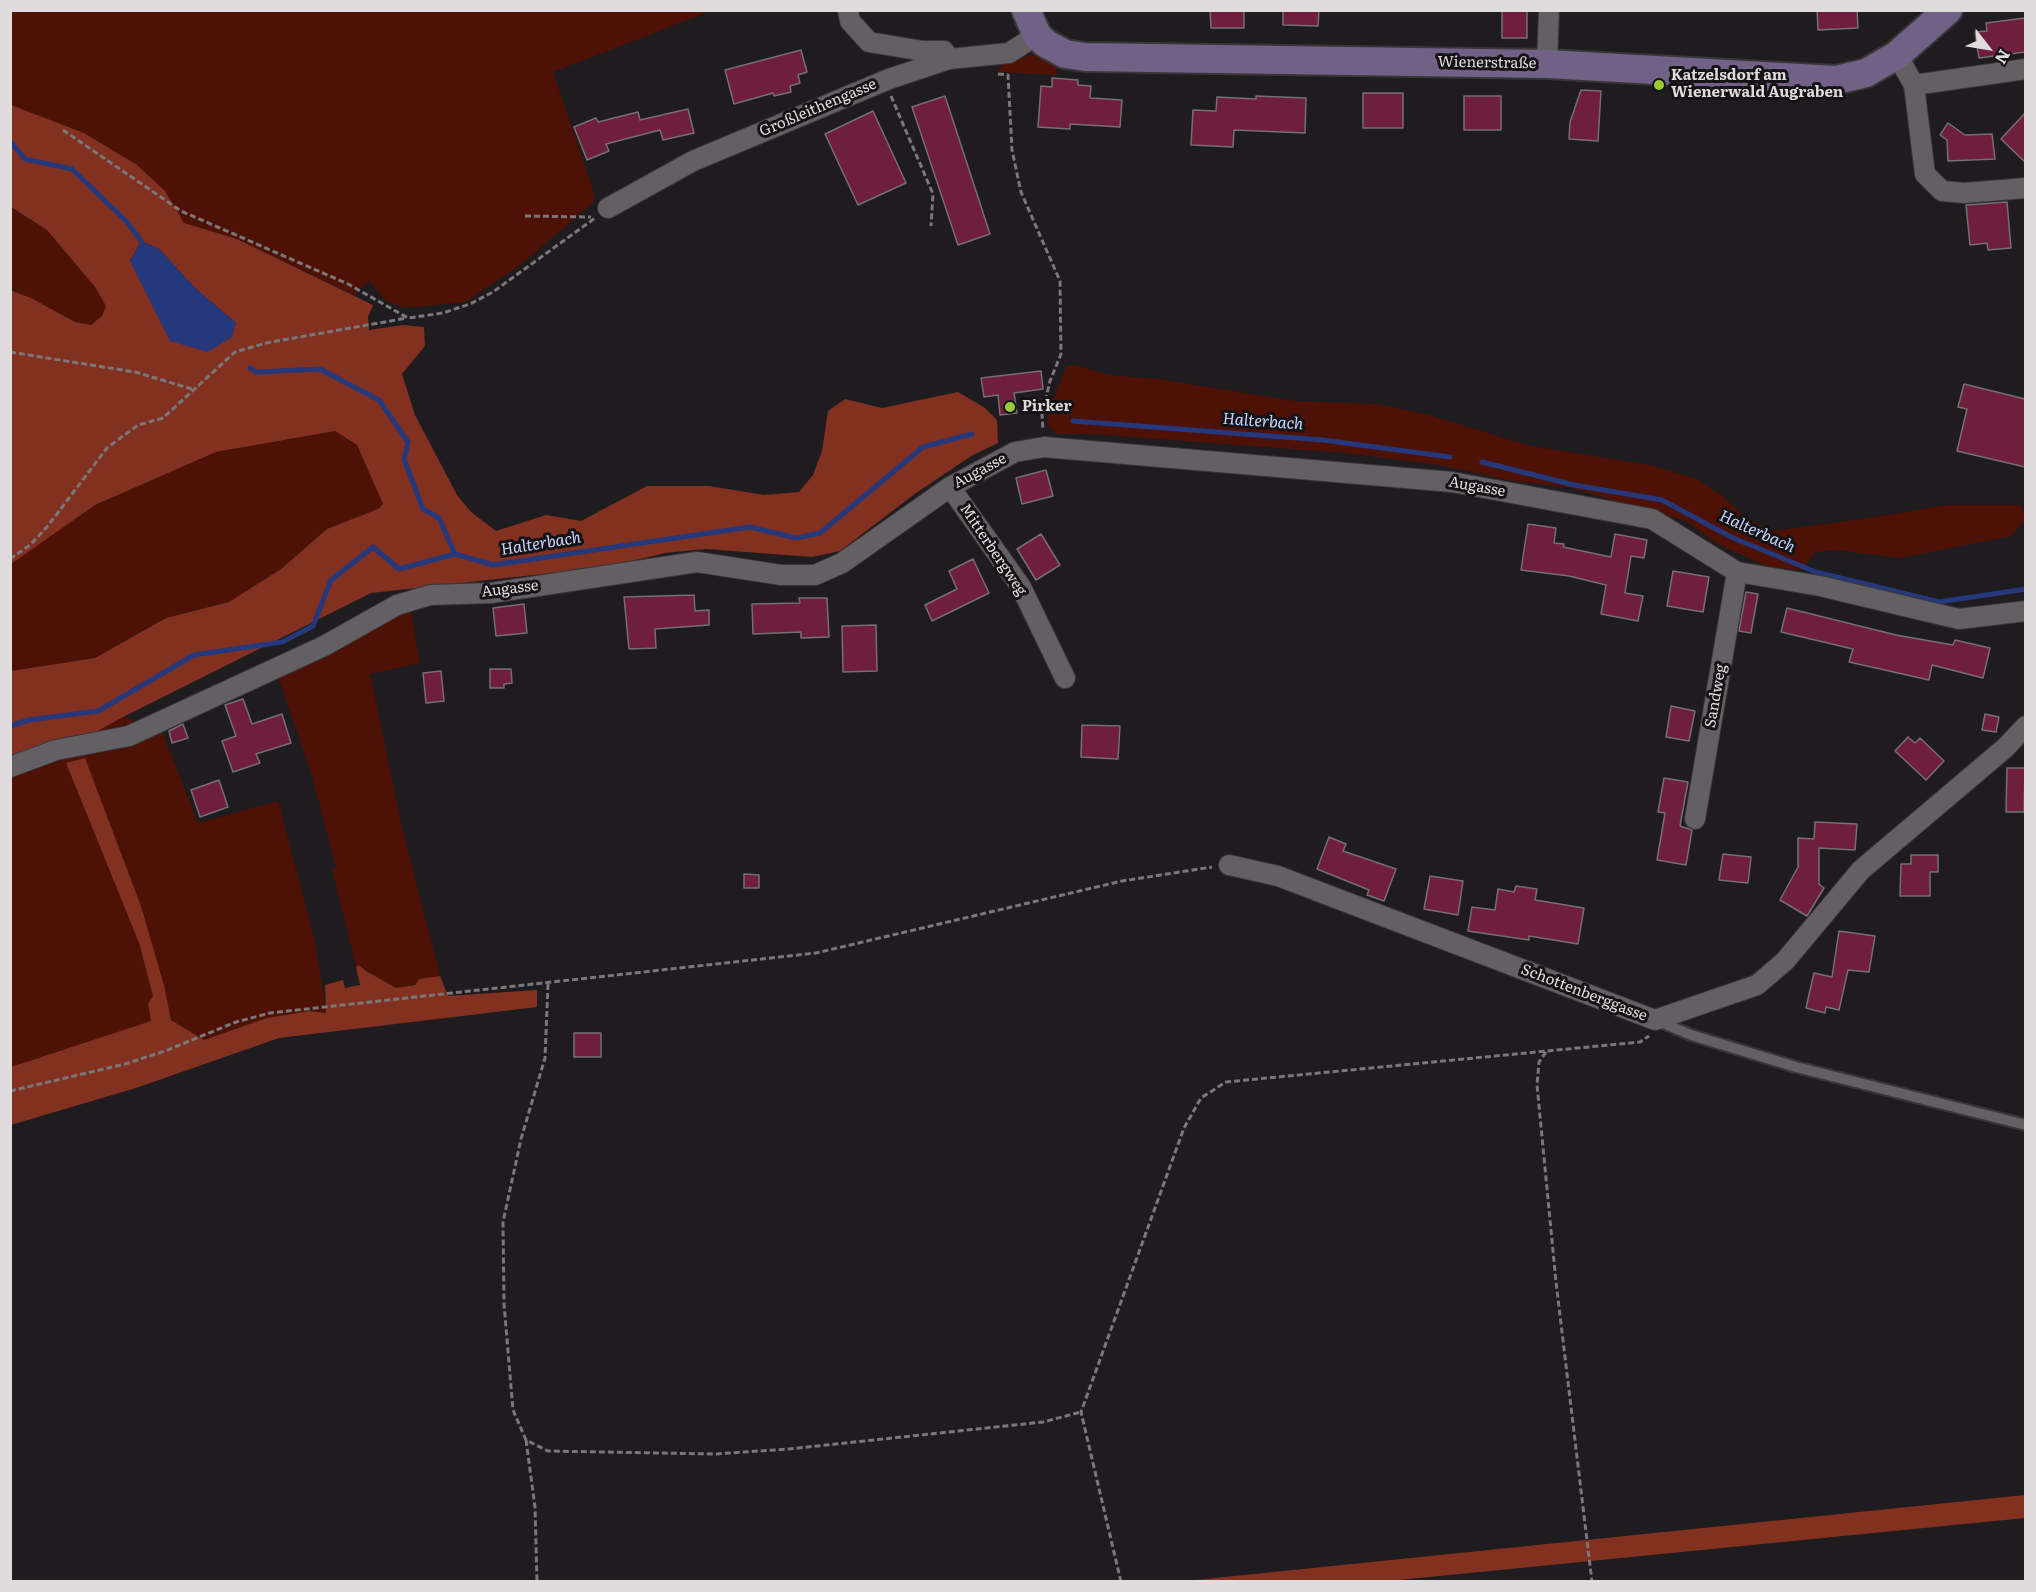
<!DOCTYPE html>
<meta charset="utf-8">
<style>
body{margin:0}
#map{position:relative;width:2036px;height:1592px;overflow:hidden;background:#1f1c1f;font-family:Literata,serif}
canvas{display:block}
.frame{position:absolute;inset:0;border:12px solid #dfdcde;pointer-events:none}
.north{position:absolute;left:1958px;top:18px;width:60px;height:60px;-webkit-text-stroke:4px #161316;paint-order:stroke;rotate:121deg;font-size:16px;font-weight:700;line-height:24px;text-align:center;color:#dfdcde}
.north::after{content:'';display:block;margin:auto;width:21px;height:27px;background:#dfdcde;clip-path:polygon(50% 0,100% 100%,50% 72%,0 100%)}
</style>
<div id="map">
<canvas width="2036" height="1592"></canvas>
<div class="frame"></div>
<div class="north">N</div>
</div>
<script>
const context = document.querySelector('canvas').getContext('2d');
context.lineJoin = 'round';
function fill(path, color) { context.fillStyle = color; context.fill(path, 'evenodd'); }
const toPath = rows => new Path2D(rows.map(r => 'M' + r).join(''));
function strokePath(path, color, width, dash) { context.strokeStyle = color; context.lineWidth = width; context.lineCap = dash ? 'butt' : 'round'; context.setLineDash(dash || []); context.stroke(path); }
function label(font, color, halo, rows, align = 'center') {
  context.font = font + ' Literata,serif'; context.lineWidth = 6; context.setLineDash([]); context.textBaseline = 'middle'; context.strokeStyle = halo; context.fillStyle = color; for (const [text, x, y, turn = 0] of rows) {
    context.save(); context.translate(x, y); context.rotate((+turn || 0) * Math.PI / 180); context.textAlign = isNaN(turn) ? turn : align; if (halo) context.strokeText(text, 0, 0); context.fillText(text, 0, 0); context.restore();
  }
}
fill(toPath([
 [10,11,711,11,553,72,594,193,594,202,519,266,465,302,405,308,386,301,369,281,354,295,237,239,184,223,164,191,84,133,11,105],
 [1031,55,1057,61,1056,75,998,72,1003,63],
 [10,207,47,230,95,287,106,306,102,316,91,325,75,322,31,298,11,290],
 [1074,365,1110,375,1158,379,1295,401,1377,404,1433,416,1526,445,1654,466,1696,479,1724,497,1746,519,1774,531,1876,517,1946,505,2022,505,2025,521,2011,536,1900,558,1836,550,1816,552,1801,570,1769,567,1718,544,1686,521,1571,488,1507,480,1440,465,1345,453,1093,434,1057,434,1047,424,1048,413,1066,367],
 [335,431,357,445,383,504,378,509,327,529,281,569,229,602,166,618,95,658,11,671,11,564,29,549,95,505,216,452],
 [410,607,420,663,370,674,401,824,440,976,419,979,415,985,396,988,366,971,359,965,356,967,332,870,336,868,329,841,311,772,279,679],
 [123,717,161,729,198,823,278,801,315,942,326,1013,309,1011,267,1018,204,1040,171,1020,164,985,141,906,85,758,66,764,139,943,153,997,148,1004,151,1021,11,1067,10,779]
]), '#4e1106');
fill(toPath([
 [11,105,84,133,137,165,165,191,184,223,237,239,373,305,368,317,369,330,403,325,424,327,425,346,402,374,415,415,457,495,471,512,496,531,546,515,581,521,647,486,709,486,764,495,799,492,813,475,822,451,828,411,845,399,882,408,958,392,985,408,997,420,998,443,973,455,916,493,840,551,812,557,706,549,665,553,606,567,371,593,123,717,11,779,11,671,95,658,166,618,229,602,281,569,327,529,378,509,383,504,357,445,335,431,216,452,95,505,11,564,10,290,31,298,75,322,91,325,102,316,106,306,95,287,47,230,11,207],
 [141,241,159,249,196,289,236,323,130,261],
 [85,758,141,906,164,985,171,1020,204,1040,267,1018,309,1011,326,1013,325,985,343,980,345,988,360,985,356,967,359,965,366,971,396,988,415,985,419,979,440,976,448,996,537,990,537,1007,279,1038,136,1088,11,1125,11,1067,151,1021,148,1004,153,996,139,943,66,763],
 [2025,1495,2025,1518,1389,1581,1186,1581]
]), '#823020');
fill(toPath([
 [141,241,159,249,196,289,236,323,232,337,208,352,170,341,130,261]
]), '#24387b');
strokePath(toPath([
 [10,141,25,159,72,169,127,222,141,241],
 [250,368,256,372,320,369,379,400,408,442,404,459,423,509,439,518,455,554],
 [1073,421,1323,440,1450,457],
 [1482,462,1574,485,1662,500,1731,537,1816,572,1939,602,2026,589],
 [10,726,29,720,98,711,194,655,282,642,313,626,331,580,373,547,399,569,455,554,493,565,750,527,796,538,820,533,923,447,972,434]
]), '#24387b', 5);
const building = toPath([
 [1210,10,1244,10,1244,28,1211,28,1210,10],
 [1283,10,1319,10,1318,26,1283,25,1283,10],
 [1502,10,1527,10,1527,38,1502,38,1502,10],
 [1817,10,1857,10,1858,28,1818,30,1817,10],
 [2025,18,2025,52,1979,58,1975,32,1987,31,1986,23,2025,18],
 [801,50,807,72,798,75,800,83,790,86,791,92,774,96,773,93,734,104,725,70,801,50],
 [1052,78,1078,80,1078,85,1091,86,1090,98,1122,100,1120,127,1070,124,1070,129,1038,127,1041,86,1052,87,1052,78],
 [1581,90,1601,91,1598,141,1569,139,1570,122,1581,90],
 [1363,93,1403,93,1403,128,1363,128,1363,93],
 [945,96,990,234,958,245,912,107,945,96],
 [1256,96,1306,98,1305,133,1234,130,1233,147,1191,145,1193,110,1216,111,1217,97,1256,99,1256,96],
 [1464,96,1501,96,1501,130,1464,130,1464,96],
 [688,109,694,133,663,140,660,130,606,144,609,151,587,160,574,127,596,118,598,122,638,112,640,120,688,109],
 [873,111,906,183,858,205,825,134,873,111],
 [2025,113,2025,162,2001,139,2025,113],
 [1948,123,1965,135,1992,134,1995,159,1948,161,1947,140,1940,135,1948,123],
 [2007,202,2011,248,1988,250,1987,243,1970,245,1966,205,2007,202],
 [1041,371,1043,389,1014,393,1017,413,1000,415,998,395,984,397,981,378,1041,371],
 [1964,384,2025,399,2025,467,1957,451,1967,409,1958,407,1964,384],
 [1046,470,1053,496,1022,504,1016,478,1046,470],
 [1528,524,1556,528,1554,543,1564,544,1563,547,1611,557,1615,534,1647,540,1644,558,1631,556,1625,593,1643,596,1638,621,1601,614,1606,585,1569,576,1521,570,1528,524],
 [1041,534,1060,565,1036,580,1017,549,1041,534],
 [973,559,989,593,932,621,925,605,957,589,949,571,973,559],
 [1673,571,1709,577,1703,612,1667,606,1673,571],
 [1746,592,1758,594,1751,633,1739,631,1746,592],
 [694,595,695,611,709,610,709,625,655,629,656,648,629,649,624,597,694,595],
 [799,598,827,598,829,637,801,638,801,632,753,634,752,604,800,603,799,598],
 [524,604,527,633,496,636,493,608,524,604],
 [1787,608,1896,635,1953,645,1955,640,1990,648,1983,678,1932,665,1929,680,1849,662,1853,649,1781,632,1787,608],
 [876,625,877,671,843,672,842,626,876,625],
 [490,669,511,669,512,683,504,684,504,688,490,688,490,669],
 [441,671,444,701,426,703,423,673,441,671],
 [243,699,252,724,282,714,291,743,256,754,260,763,233,772,222,741,236,736,225,705,243,699],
 [1671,706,1695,711,1689,741,1666,737,1671,706],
 [1985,714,1999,717,1996,732,1982,730,1985,714],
 [183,724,188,738,172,743,169,731,183,724],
 [1082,725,1120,726,1118,759,1081,757,1082,725],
 [1908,737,1915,743,1920,738,1944,761,1926,780,1895,751,1908,737],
 [2007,768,2025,768,2024,812,2006,812,2007,768],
 [1664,778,1688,782,1680,826,1692,830,1686,865,1657,860,1665,813,1658,812,1664,778],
 [219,780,228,807,200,817,191,790,219,780],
 [1815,822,1857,824,1855,850,1819,848,1819,884,1824,888,1807,916,1780,900,1798,867,1798,838,1814,839,1815,822],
 [1329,837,1346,844,1343,851,1396,869,1384,901,1367,895,1369,890,1317,869,1329,837],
 [1723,854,1751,857,1748,883,1719,880,1723,854],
 [1911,855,1938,855,1938,872,1930,872,1930,896,1900,896,1901,864,1911,864,1911,855],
 [744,874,759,875,759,888,744,888,744,874],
 [1430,876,1463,881,1458,915,1424,909,1430,876],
 [1516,886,1537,889,1535,900,1584,908,1578,944,1529,936,1529,940,1468,931,1472,907,1495,910,1498,889,1514,892,1516,886],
 [1839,931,1875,936,1869,972,1848,970,1839,1010,1826,1007,1825,1013,1806,1008,1814,973,1832,977,1839,931],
 [574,1033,601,1033,601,1057,574,1057,574,1033]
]);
fill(building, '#6f1e3d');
strokePath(building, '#756f71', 1.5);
const lane = toPath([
 [1656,1020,1691,1035,1796,1067,2026,1125]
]);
const street = toPath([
 [848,10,850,21,869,42,923,51,944,51,949,59],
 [1897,55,1914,85,1925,174,1942,191,1964,193,2026,188],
 [1547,64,1549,10],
 [1914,85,2026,69],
 [608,208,693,161,889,79,949,59,1009,53,1037,35],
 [950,487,1021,587,1065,678],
 [10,767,56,750,129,736,324,646,397,605,430,595,491,593,697,562,781,575,815,575,842,563,950,487,1015,452,1044,447,1452,482,1652,519,1737,572,1820,586,1959,619,2026,611],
 [1695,819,1737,572],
 [1229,865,1278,876,1655,1020,1757,985,1785,961,1861,870,2005,748,2026,726]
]);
const secondary = toPath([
 [1026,10,1037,35,1045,43,1065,54,1085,57,1547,64,1836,80,1866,73,1897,55,1948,10]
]);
strokePath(lane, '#383638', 14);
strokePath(street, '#383638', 22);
strokePath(secondary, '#383638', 32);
strokePath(toPath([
 [998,74,1008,75,1012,150,1021,192,1060,281,1061,354,1050,381,1042,415,1043,430],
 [891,96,933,194,931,226],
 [63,130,181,211,348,284,408,318,443,313,470,304,493,292,595,218],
 [525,216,591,217],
 [10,352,135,372,192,389],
 [10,559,30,545,47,527,107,448,138,425,163,418,235,352,266,343,407,318],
 [548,984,545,1058,521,1139,503,1222,504,1304,513,1410,526,1440,548,1451,714,1454,789,1449,1043,1422,1081,1412],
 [1546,1052,1539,1062,1537,1085,1556,1282,1592,1582],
 [10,1091,125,1064,165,1051,236,1022,270,1013,816,953,1122,881,1212,867],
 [526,1440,535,1507,537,1582],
 [1121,1582,1081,1412,1184,1128,1201,1098,1226,1082,1640,1042,1649,1036]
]), '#7a777a', 3, [6, 3]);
strokePath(lane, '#635f63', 10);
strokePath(street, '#635f63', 20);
strokePath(secondary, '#716187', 28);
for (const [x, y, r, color] of [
 [1659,85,6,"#99cb36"],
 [1010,407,6,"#99cb36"]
]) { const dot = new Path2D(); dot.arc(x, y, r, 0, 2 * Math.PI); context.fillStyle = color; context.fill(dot); strokePath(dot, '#161316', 2); }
label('15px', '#dfdcde', '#161316', [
 ["Wienerstraße",1487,63,1],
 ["Großleithengasse",818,108,-23],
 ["Augasse",980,471,-28],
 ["Augasse",1477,487,10],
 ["Mitterbergweg",993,550,56],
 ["Augasse",510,589,-7],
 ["Sandweg",1716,696,-80],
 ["Schottenberggasse",1584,993,21]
]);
label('bold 15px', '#dfdcde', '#161316', [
 ["Katzelsdorf am",1671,76],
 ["Wienerwald Augraben",1671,93],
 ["Pirker",1022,407]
], 'left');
label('italic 16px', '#c6d6fe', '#161316', [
 ["Halterbach",1263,422,4],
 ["Halterbach",1757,532,24],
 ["Halterbach",541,544,-9]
]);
</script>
